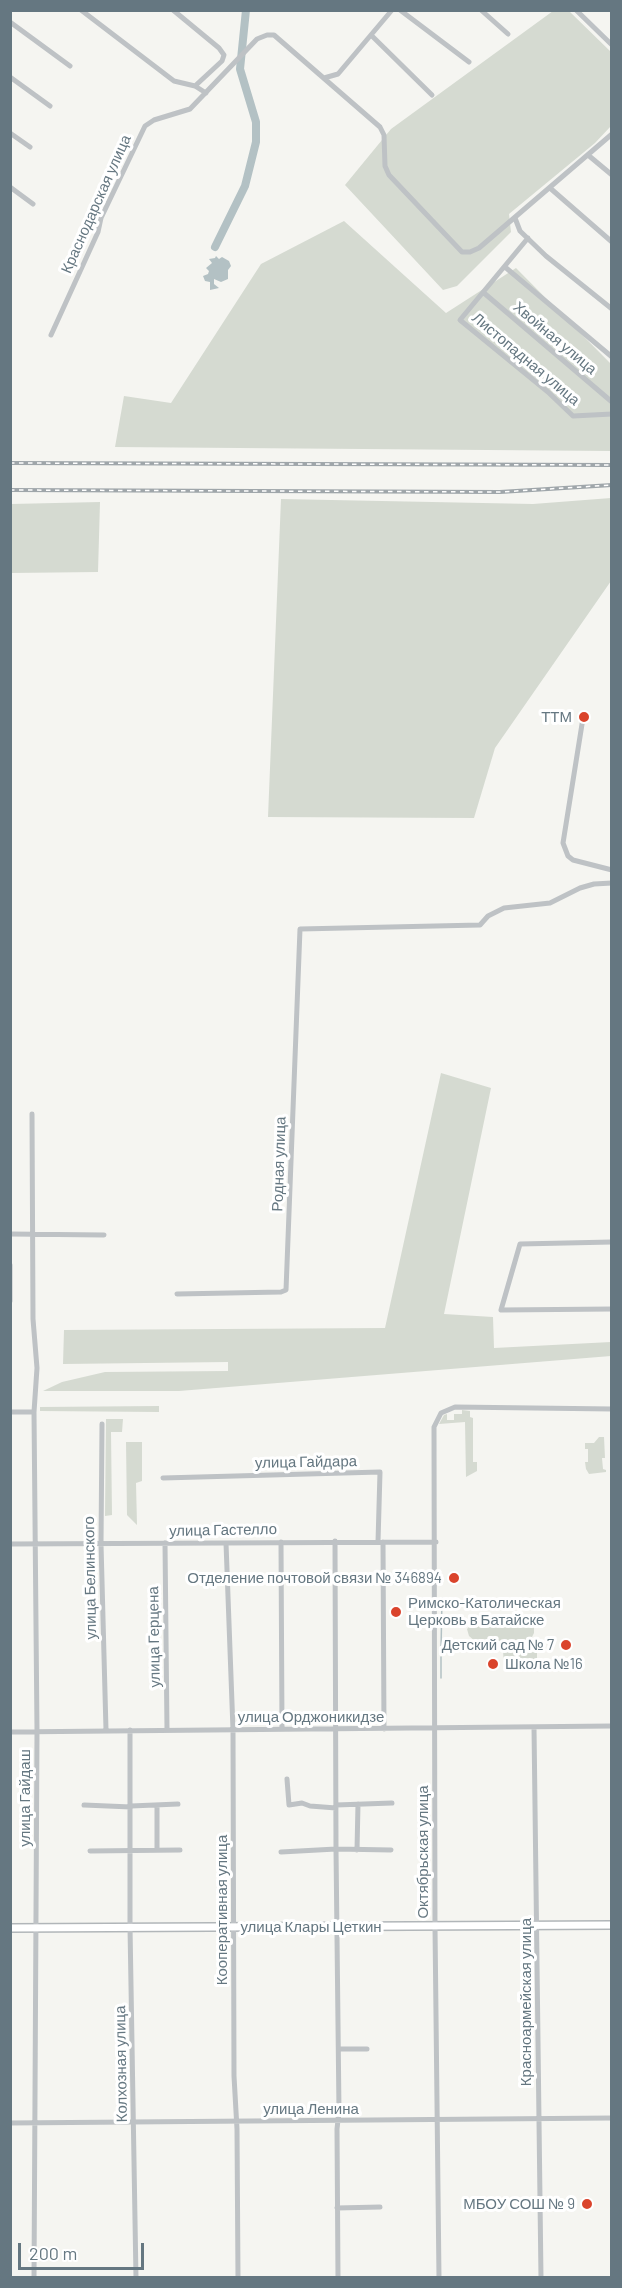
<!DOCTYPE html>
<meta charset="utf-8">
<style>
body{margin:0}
#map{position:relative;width:622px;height:2288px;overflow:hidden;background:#f5f5f1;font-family:Barlow,sans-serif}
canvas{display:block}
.frame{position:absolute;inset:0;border:12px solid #657781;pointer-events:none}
.scale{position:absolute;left:18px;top:2243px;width:126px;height:27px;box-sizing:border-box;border:3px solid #657781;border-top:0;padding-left:8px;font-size:18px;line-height:21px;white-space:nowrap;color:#657781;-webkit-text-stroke:4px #fff;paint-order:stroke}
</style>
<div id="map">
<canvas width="622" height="2288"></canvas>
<div class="frame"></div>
<div class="scale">200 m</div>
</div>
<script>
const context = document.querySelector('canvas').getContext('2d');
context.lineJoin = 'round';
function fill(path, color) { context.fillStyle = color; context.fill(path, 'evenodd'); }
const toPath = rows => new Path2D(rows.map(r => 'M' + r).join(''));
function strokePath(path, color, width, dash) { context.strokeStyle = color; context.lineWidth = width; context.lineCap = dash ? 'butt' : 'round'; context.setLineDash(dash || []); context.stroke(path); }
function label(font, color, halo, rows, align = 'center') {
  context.font = font + ' Barlow,sans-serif'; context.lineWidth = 6; context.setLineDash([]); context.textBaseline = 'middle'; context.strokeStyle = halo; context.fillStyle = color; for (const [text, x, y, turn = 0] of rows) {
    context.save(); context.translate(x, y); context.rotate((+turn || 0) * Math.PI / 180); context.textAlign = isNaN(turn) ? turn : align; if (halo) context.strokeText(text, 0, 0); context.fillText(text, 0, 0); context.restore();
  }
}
fill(toPath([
 [553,11,569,11,611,52,611,126,595,143,509,214,511,232,457,286,443,290,345,185,391,129],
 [344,221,446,313,516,268,611,364,611,451,115,447,124,396,171,403,261,264],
 [611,498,611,581,495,748,474,818,268,817,281,499,533,504],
 [100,502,98,572,11,573,11,504],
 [441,1073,491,1088,444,1314,493,1317,494,1348,611,1342,611,1356,179,1391,43,1391,62,1382,105,1372,228,1371,228,1362,63,1364,64,1330,385,1328],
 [159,1406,159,1412,40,1411,40,1407],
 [462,1410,470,1411,470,1417,473,1418,473,1462,477,1462,477,1471,466,1477,465,1422,439,1424,444,1415,447,1414,447,1420,454,1420,454,1414,462,1414],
 [106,1419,123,1419,122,1432,111,1432,112,1515,105,1516],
 [599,1437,604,1437,605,1458,602,1458,603,1469,606,1470,606,1472,589,1474,586,1469,585,1462,588,1462,588,1449,585,1449,585,1443,594,1443],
 [126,1442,142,1442,142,1481,136,1483,137,1525,127,1515],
 [476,1619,526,1619,534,1624,534,1633,532,1637,525,1641,476,1642,469,1636,467,1629],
 [537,1648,537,1668,504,1669,503,1649]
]), '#d5dad1');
fill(toPath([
 [216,256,219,259,222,257,229,261,231,266,228,270,228,279,221,282,214,279,214,284,219,288,210,290,210,282,205,281,203,276,208,274,209,271,206,268,212,263,209,259,215,258]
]), '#b3c1c4');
strokePath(toPath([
 [441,1650,442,1598],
 [441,1678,441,1657]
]), '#b3c1c4', 1.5);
strokePath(toPath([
 [215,247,245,186,256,142,256,122,240,69,246,10]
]), '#b3c1c4', 8);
const major = toPath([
 [10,1928,612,1925]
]);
strokePath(major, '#b1b6b9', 10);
strokePath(toPath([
 [81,10,174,81,195,86,206,93],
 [173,10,219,48,224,55,222,61,195,86],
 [400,10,469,62],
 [481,10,508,34],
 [576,10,612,45],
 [10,22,70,66],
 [371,35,432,95],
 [10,77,50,106],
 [324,78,338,74,392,10],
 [10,133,30,147],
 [588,155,612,175],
 [10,187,33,204],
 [550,188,612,242],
 [515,218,520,231,546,256,612,309],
 [528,238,460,320,548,392,573,416,612,414],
 [505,267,612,357],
 [484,293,612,402],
 [51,335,98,232,101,218,145,126,154,120,190,109,257,39,267,35,274,35,380,127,384,135,385,166,389,175,462,252,470,252,479,248,612,134],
 [583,718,563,843,568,856,573,860,612,870],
 [32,1114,33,1319,37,1368,34,1412,37,1731,34,2278],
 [10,1234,104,1235],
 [612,1242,520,1244,501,1310,612,1309],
 [10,1265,10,1301],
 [177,1294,281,1292,286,1290,300,929,480,925,488,916,504,908,550,903,580,888,594,884,612,883],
 [10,1412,34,1412],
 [102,1424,101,1544,106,1730],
 [163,1478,380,1472,378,1542],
 [335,1541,336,1849,339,2111,337,2129,338,2278],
 [281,1542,282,1729],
 [383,1542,384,1729],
 [165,1543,167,1730],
 [226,1543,233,1730,234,2076,237,2129,238,2278],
 [10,1544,436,1542],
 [534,1727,541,2278],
 [130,1730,130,1927,136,2278],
 [10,1732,612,1726],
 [287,1779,289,1805,302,1803,310,1806,336,1808],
 [84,1805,131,1807],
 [157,1805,157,1850],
 [336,1805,392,1803],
 [131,1806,178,1804],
 [357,1850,358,1804],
 [90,1851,180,1850],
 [281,1852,336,1849,391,1850],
 [339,2049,367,2049],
 [10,2123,612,2118],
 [337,2208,380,2207],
 [439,2278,435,1927,434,1427,441,1413,455,1407,612,1409]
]), '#bec2c5', 5);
strokePath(major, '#fff', 7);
const rail = toPath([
 [10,463,612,465],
 [10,490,500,492,612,485]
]);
strokePath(rail, '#9fa6aa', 4);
strokePath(rail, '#fff', 1.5, [4.5]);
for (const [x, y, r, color] of [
 [584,717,6,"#da442c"],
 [454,1578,6,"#da442c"],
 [396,1612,6,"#da442c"],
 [566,1645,6,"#da442c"],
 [493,1664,6,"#da442c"],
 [587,2204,6,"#da442c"]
]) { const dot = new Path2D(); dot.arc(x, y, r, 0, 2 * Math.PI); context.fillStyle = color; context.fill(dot); strokePath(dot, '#fff', 2); }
label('15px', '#657781', '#fff', [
 ["Краснодарская улица",96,204,-66],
 ["Хвойная улица",555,338,40],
 ["Листопадная улица",526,359,40],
 ["Родная улица",279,1164,-88],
 ["улица Гайдара",306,1462,-1],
 ["улица Гастелло",223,1530,-1],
 ["улица Белинского",90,1578,-91],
 ["улица Герцена",154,1637,-91],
 ["улица Орджоникидзе",311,1717],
 ["улица Гайдаш",25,1798,-90],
 ["Октябрьская улица",423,1852,-90],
 ["Кооперативная улица",222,1910,-90],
 ["улица Клары Цеткин",311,1927],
 ["Красноармейская улица",526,2002,-90],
 ["Колхозная улица",121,2064,-91],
 ["улица Ленина",311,2109]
]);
label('15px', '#657781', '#fff', [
 ["ТТМ",572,717],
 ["Отделение почтовой связи № 346894",442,1578],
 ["Римско-Католическая",408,1603,"left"],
 ["Церковь в Батайске",408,1620,"left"],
 ["Детский сад № 7",554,1645],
 ["Школа №16",505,1664,"left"],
 ["МБОУ СОШ № 9",575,2204]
], 'right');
</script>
